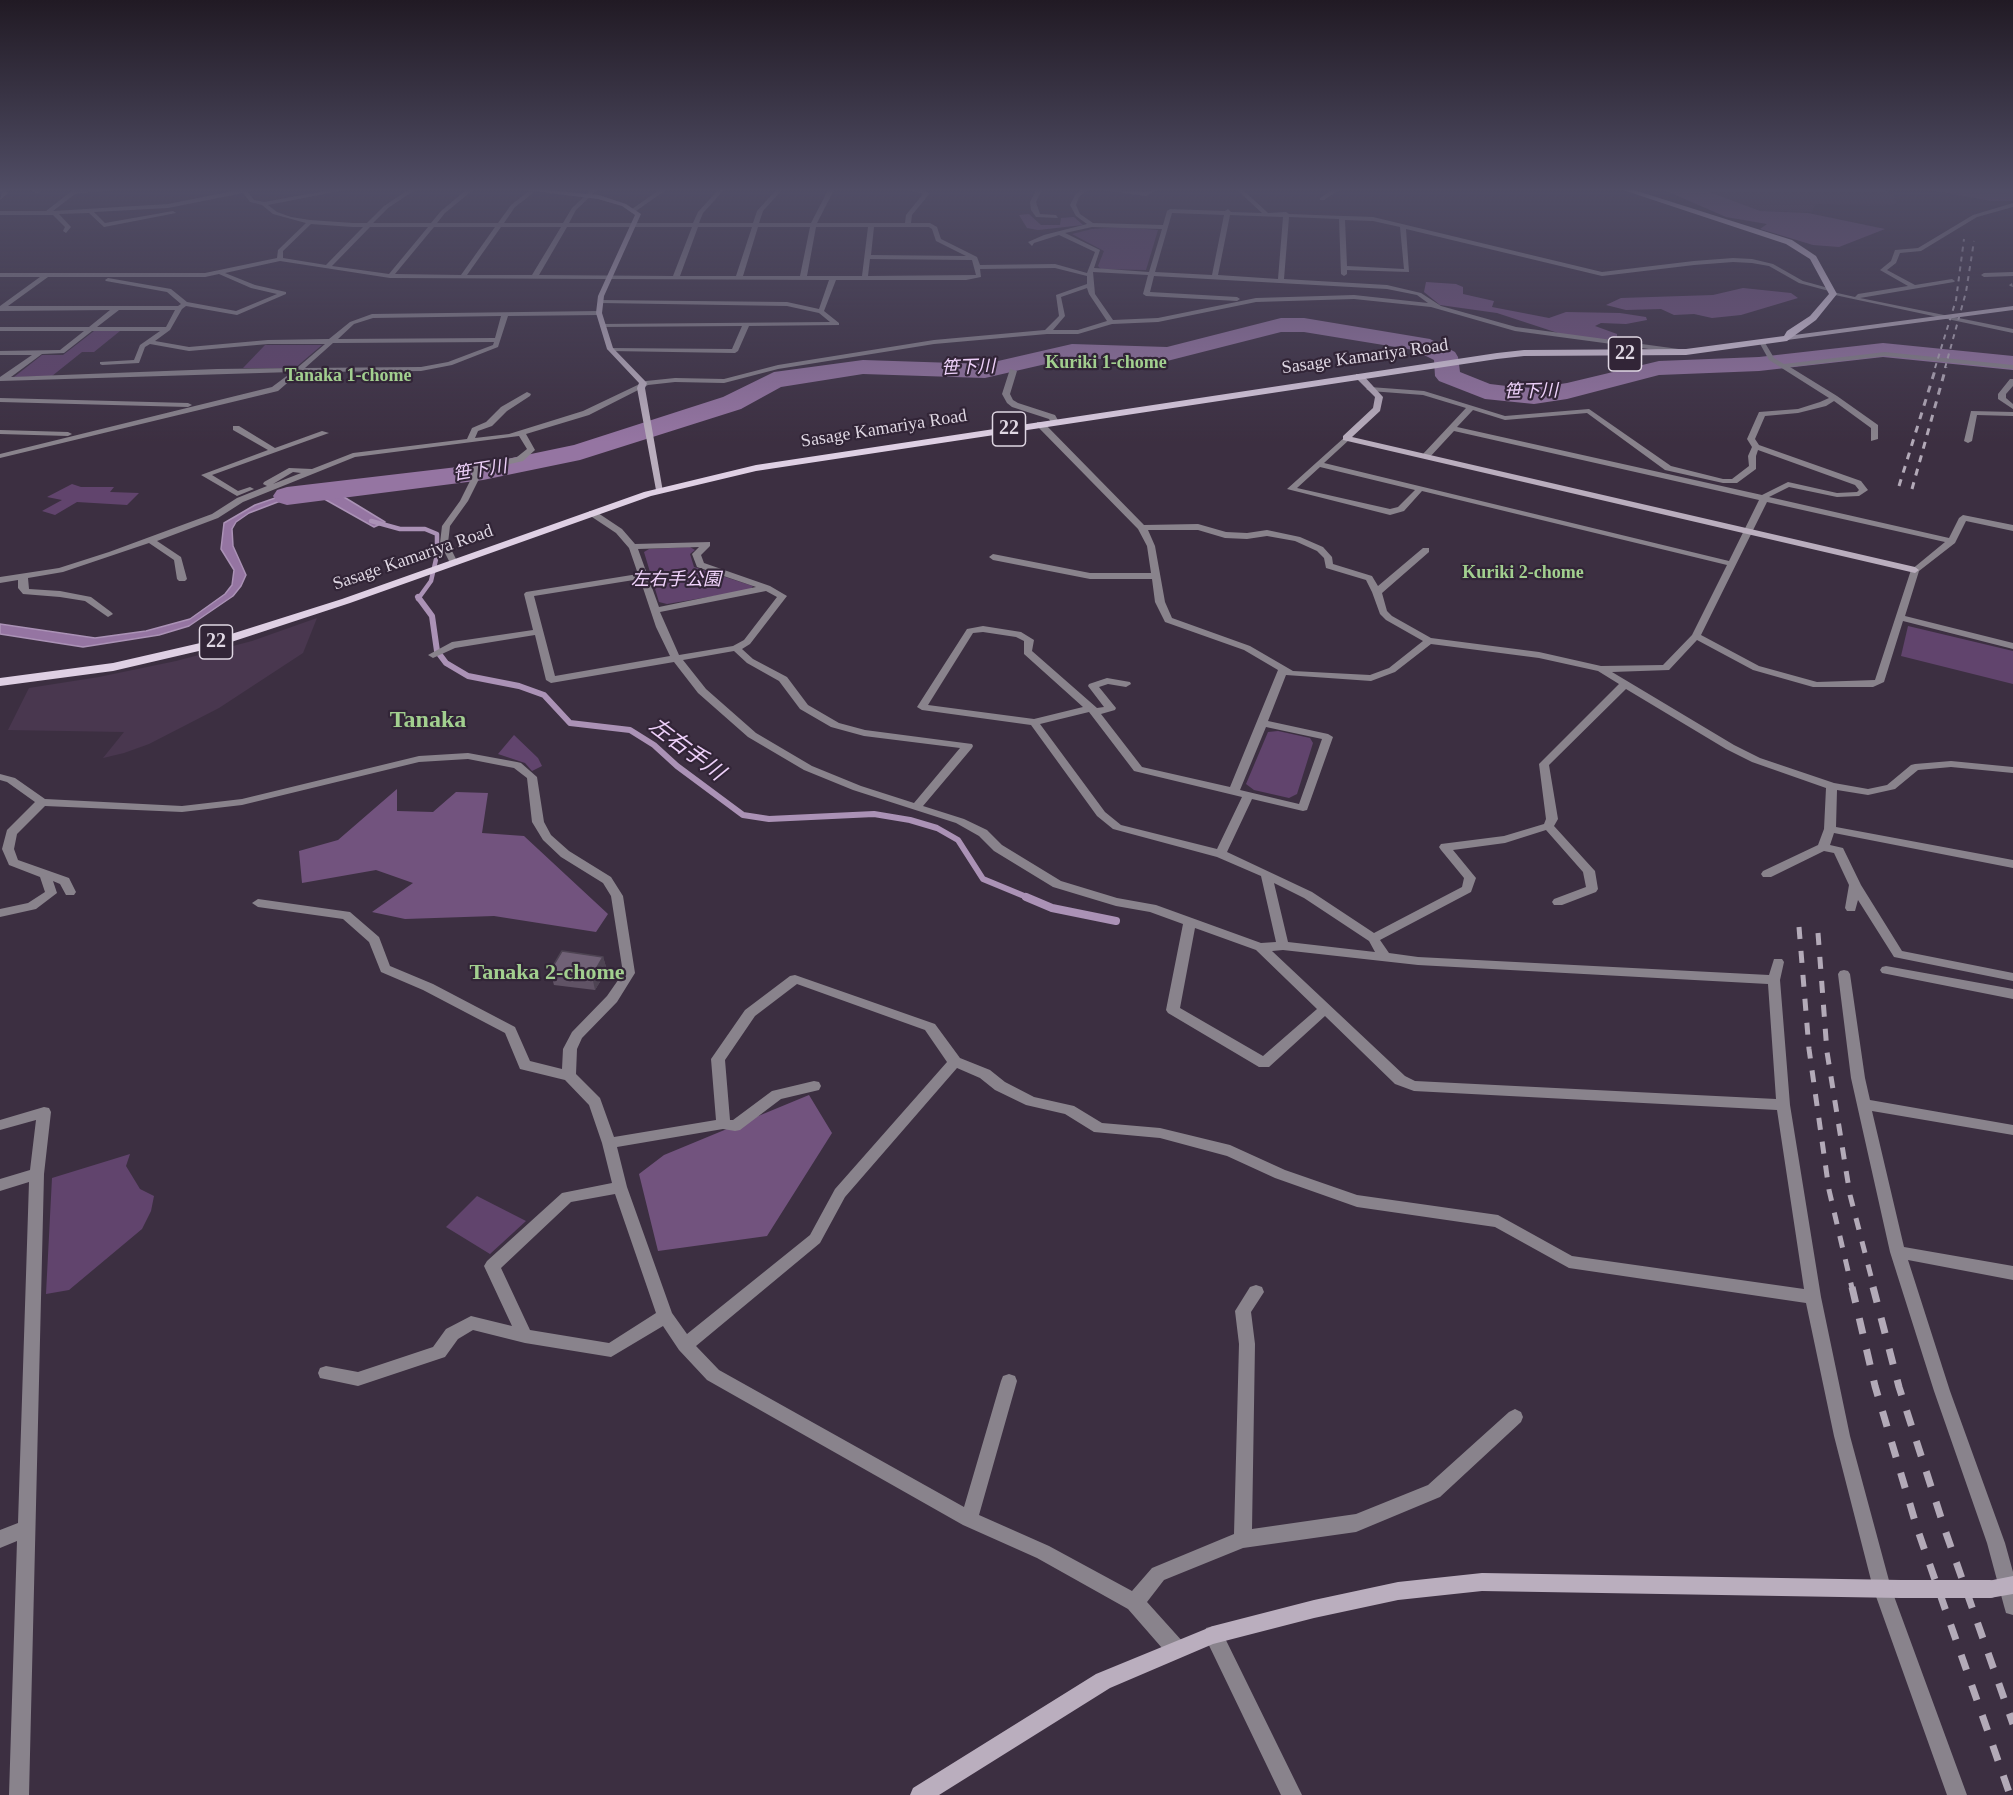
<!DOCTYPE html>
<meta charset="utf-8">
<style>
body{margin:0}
canvas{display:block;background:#3c2f41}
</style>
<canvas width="2013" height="1795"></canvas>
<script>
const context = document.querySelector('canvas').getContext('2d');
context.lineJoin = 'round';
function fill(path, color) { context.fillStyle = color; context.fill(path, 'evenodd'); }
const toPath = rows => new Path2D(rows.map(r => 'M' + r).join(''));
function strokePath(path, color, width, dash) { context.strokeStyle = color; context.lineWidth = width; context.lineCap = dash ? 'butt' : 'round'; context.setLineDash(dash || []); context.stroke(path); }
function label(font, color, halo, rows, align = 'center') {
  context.font = font + ' "Times New Roman","Noto Sans JP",serif'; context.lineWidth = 4.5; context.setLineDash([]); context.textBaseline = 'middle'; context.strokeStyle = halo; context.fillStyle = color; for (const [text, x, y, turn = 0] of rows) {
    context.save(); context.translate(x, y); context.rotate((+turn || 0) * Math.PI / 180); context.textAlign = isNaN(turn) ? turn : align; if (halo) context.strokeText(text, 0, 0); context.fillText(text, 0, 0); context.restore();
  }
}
fill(toPath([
 [1700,190,1885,190,1893,194,1897,204,1875,206,1816,204,1811,212,1743,211,1732,200,1710,200],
 [317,618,303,653,219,708,149,744,124,753,103,758,124,732,8,730,29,688,99,677,176,661,252,641]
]), '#49374f');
fill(toPath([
 [1929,190,2013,190,2013,201,1991,201],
 [1122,227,1158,230,1146,270,1101,269,1098,266,1104,251,1072,234,1092,229],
 [94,331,120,331,94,352,82,352,52,376,14,377,42,355,63,355],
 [265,345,322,345,295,368,243,368],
 [72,484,81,487,114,487,110,492,139,493,127,505,77,502,55,515,42,511,62,500,47,497],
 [690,547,695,550,690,554,694,567,753,586,750,590,667,604,659,602,644,552,649,549],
 [1908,626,2013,651,2013,684,1901,656],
 [1278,731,1310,738,1313,743,1297,794,1289,798,1254,790,1246,784,1268,732],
 [514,735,538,758,542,766,532,771,525,763,498,754],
 [130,1154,126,1166,140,1189,154,1196,151,1211,142,1229,69,1290,46,1294,52,1178],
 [477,1196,526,1221,490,1254,446,1227]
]), '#61446d');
fill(toPath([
 [1664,190,1704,190,1760,211,1808,213,1885,229,1839,247,1813,245,1760,229,1767,224,1726,217],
 [1029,214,1041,225,1060,225,1061,218,1074,217,1083,225,1038,230,1027,228,1019,215],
 [1426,282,1456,284,1463,287,1463,294,1494,301,1492,307,1549,318,1566,312,1620,313,1646,317,1647,320,1626,324,1601,323,1595,326,1617,334,1617,339,1605,342,1561,334,1497,313,1440,305,1424,292],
 [1743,288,1791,293,1798,298,1741,315,1712,318,1694,314,1674,315,1661,309,1626,310,1606,305,1621,298,1713,295],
 [397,789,397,811,433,812,456,792,488,793,482,833,524,836,608,914,596,932,494,916,405,919,372,912,413,883,376,870,302,883,299,851,338,840],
 [809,1095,832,1133,767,1236,658,1251,639,1174,664,1155]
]), '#72537e');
const water = toPath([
 [344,488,347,492,339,494,385,522,374,527,319,496,283,500,249,513,236,522,232,529,233,546,246,575,241,586,233,596,189,626,159,635,83,647,0,634,0,624,95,638,146,631,190,619,225,594,232,585,234,570,221,549,224,523,255,505,281,496,344,488]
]);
fill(water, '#9575a2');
strokePath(water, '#ab92b6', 1.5);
strokePath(toPath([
 [371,521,400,529,425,529,437,534,437,555,431,581,418,599]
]), '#ab92b6', 4.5);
strokePath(toPath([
 [418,597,432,616,437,651,446,663,468,676,519,686,544,695,570,723,630,730,654,745,677,766,743,815,769,819,874,814,910,820,937,828,958,840,983,879,1029,898]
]), '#ab92b6', 6);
strokePath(toPath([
 [1026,897,1052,908,1116,921]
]), '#ab92b6', 8);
fill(toPath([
 [1281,318,1304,318,1430,339,1455,352,1458,357,1460,372,1490,384,1515,387,1534,388,1567,383,1659,361,1759,357,1883,343,2013,356,2013,370,1883,357,1759,371,1659,375,1567,399,1534,404,1485,399,1439,381,1435,376,1434,360,1414,350,1304,332,1281,332,1167,361,1072,358,985,378,863,374,781,387,741,409,580,460,483,480,287,505,277,502,273,496,277,490,287,487,483,464,574,445,723,397,774,372,863,360,985,364,1072,344,1167,347,1281,318]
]), '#9575a2');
fill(toPath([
 [0,190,6,190,8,193,0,200,2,193,0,190],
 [32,190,38,190,40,192,37,194,32,190],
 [73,190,113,190,75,194,53,211,168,204,238,190,251,190,248,192,254,200,264,202,330,190,344,190,268,205,277,212,291,217,310,220,353,223,367,223,384,206,408,190,415,190,388,208,373,223,431,223,441,211,466,190,473,190,445,213,437,223,498,223,511,205,530,190,537,190,515,207,504,223,563,223,572,208,591,190,597,190,576,210,569,223,693,223,698,212,718,190,724,190,703,213,699,223,753,223,757,211,776,190,782,190,763,211,759,223,811,223,828,190,834,190,817,223,905,223,906,215,923,194,909,190,922,190,930,193,912,215,911,223,930,223,937,227,941,239,977,257,980,265,1055,264,1087,273,1095,252,1059,235,1034,243,1032,246,1028,242,1044,235,1087,224,1076,216,1070,205,1075,195,1080,190,1087,190,1079,197,1076,205,1080,214,1093,223,1163,225,1167,211,1170,209,1225,211,1228,209,1231,212,1262,213,1237,190,1243,190,1268,213,1286,212,1289,214,1373,217,1602,272,1694,261,1733,258,1752,259,1773,264,1803,281,1832,289,1829,291,1799,283,1769,266,1752,263,1733,262,1694,265,1602,276,1406,229,1409,272,1347,270,1347,274,1344,276,1341,274,1339,219,1289,217,1284,279,1387,285,1421,293,1441,306,1516,327,1686,350,1689,352,1686,354,1515,331,1431,307,1354,299,1256,302,1158,322,1112,324,1078,334,1047,334,934,344,778,369,724,383,675,382,648,385,589,415,526,434,535,450,523,461,480,471,479,479,468,501,450,526,448,543,458,563,457,565,451,565,440,543,442,526,460,501,471,479,473,467,517,457,527,449,519,436,355,457,243,502,218,518,157,541,181,557,187,579,185,581,179,581,177,579,174,560,149,543,63,572,28,578,29,589,60,591,91,597,111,612,113,614,108,617,85,601,60,597,23,594,18,588,18,580,0,583,0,577,59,568,109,552,212,514,237,498,267,486,263,484,264,482,289,468,312,469,353,453,467,439,472,428,486,422,501,407,527,392,531,394,530,396,507,411,492,426,478,431,475,438,509,434,583,411,646,381,675,378,724,379,778,365,934,340,1045,330,1059,316,1056,295,1087,284,1087,276,1055,268,980,269,981,277,966,280,836,280,824,311,839,323,839,325,749,326,738,351,735,353,610,351,607,349,608,348,732,349,742,326,602,327,600,326,600,324,830,322,819,313,787,306,601,303,599,302,599,300,787,302,819,309,829,280,390,278,280,261,225,273,255,285,286,292,286,294,237,315,186,306,182,309,170,330,155,341,189,347,268,340,329,339,350,322,372,314,599,311,602,313,599,315,508,316,498,347,452,365,421,371,300,372,278,391,0,458,0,454,272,387,292,372,0,381,0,377,32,355,0,355,0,351,60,350,84,331,0,331,0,327,89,327,110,310,0,311,0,306,40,277,0,277,0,273,205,273,277,258,278,250,306,223,273,214,262,205,250,202,243,193,168,208,94,212,105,223,173,211,176,213,104,227,89,213,59,214,71,227,66,233,63,231,65,227,53,215,0,215,0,211,46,211,73,190],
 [1172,213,1224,215,1212,275,1155,272,1172,213],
 [1230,215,1283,217,1278,279,1218,275,1230,215],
 [1345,220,1373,221,1400,227,1404,269,1347,266,1345,220],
 [311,224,353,227,363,227,326,265,283,258,283,251,311,224],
 [370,227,428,227,389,274,332,266,370,227],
 [434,227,495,227,461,275,395,274,434,227],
 [501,227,561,227,532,275,467,275,501,227],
 [567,227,692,227,673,276,539,275,567,227],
 [698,227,752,227,736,276,680,276,698,227],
 [758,227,810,227,800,276,743,276,758,227],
 [816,227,868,227,862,276,807,276,816,227],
 [874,227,929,227,932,229,936,241,966,256,871,255,874,227],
 [1092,227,1162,229,1149,272,1094,268,1100,250,1065,233,1092,227],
 [870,259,972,260,976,275,868,276,870,259],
 [1093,272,1148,275,1143,294,1146,296,1237,301,1240,299,1237,297,1150,292,1154,276,1387,289,1417,295,1428,303,1354,295,1256,298,1158,318,1113,320,1095,294,1093,272],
 [219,274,251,288,277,294,236,311,187,302,171,289,108,278,105,280,106,281,167,292,181,304,178,306,8,306,48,277,205,277,219,274],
 [1087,288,1089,294,1107,321,1078,330,1053,330,1065,316,1061,297,1087,288],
 [119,310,175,310,166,327,97,327,119,310],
 [501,316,495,338,338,339,354,324,373,318,501,316],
 [92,331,160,331,140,345,134,360,100,362,100,364,102,365,139,363,145,347,150,344,189,351,268,344,325,344,297,368,217,369,11,377,42,354,64,353,92,331],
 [494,342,493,345,448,362,421,367,305,368,333,343,494,342],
 [293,472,301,473,273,484,293,472],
 [659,190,666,190,636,211,632,211,632,209,659,190],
 [1036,190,1042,190,1036,202,1040,214,1056,215,1058,218,1036,217,1031,210,1030,202,1036,190],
 [1103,190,1145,192,1157,190,1146,196,1103,190],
 [1332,190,1339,190,1324,200,1320,200,1320,198,1332,190],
 [2013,203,2013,207,1977,217,1921,251,1900,253,1896,263,1887,270,1915,285,1952,279,1955,281,1954,282,1860,298,2013,329,2013,333,1830,294,1833,292,1855,297,1858,294,1908,286,1880,270,1891,261,1895,250,1918,248,1973,215,2013,203],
 [2013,272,2013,276,1984,277,1981,275,1984,273,2013,272],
 [2012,283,2013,287,2010,286,2009,285,2012,283],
 [1760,341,1764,341,1774,358,1784,364,1885,352,2013,365,2013,369,1885,356,1790,367,1837,396,1878,425,1878,439,1871,441,1871,428,1834,401,1826,406,1798,413,1765,416,1755,439,1759,445,1861,481,1868,490,1859,496,1837,497,1789,487,1769,497,1949,538,1959,518,1963,515,2013,525,2013,531,1966,521,1955,543,1919,571,1905,616,2013,643,2013,649,1903,621,1884,682,1873,687,1813,687,1753,670,1697,640,1669,670,1612,672,1734,745,1760,758,1834,783,1868,789,1887,785,1911,765,1915,764,1951,761,2013,767,2013,773,1951,767,1918,770,1895,789,1868,795,1837,790,1836,827,2013,860,2013,868,1834,833,1830,845,1843,848,1861,885,1902,951,2013,973,2013,981,1894,957,1858,900,1855,911,1847,911,1845,908,1849,885,1834,853,1824,851,1771,877,1763,877,1761,874,1763,871,1818,845,1824,829,1826,788,1752,762,1726,749,1626,689,1549,765,1558,819,1554,826,1595,871,1598,889,1596,892,1562,905,1554,905,1552,902,1554,899,1586,887,1583,872,1546,830,1505,843,1453,850,1476,878,1471,892,1380,940,1389,953,1418,957,1769,975,1774,959,1782,959,1784,962,1780,980,1790,1105,1821,1297,1850,1436,1891,1588,1967,1795,1947,1795,1873,1588,1834,1436,1806,1303,1569,1268,1495,1227,1357,1207,1275,1178,1227,1156,1160,1138,1094,1132,1065,1114,1026,1105,995,1090,980,1078,957,1068,845,1197,820,1243,696,1346,719,1370,964,1507,1001,1381,1003,1376,1009,1374,1015,1376,1017,1381,979,1515,1049,1546,1132,1591,1152,1568,1234,1534,1239,1344,1235,1311,1250,1287,1256,1285,1262,1287,1264,1292,1251,1312,1255,1344,1252,1529,1356,1514,1428,1485,1509,1412,1515,1409,1521,1412,1523,1417,1521,1422,1440,1497,1356,1532,1243,1548,1164,1580,1147,1602,1183,1642,1185,1649,1183,1656,1176,1658,1169,1656,1128,1609,1037,1558,963,1525,707,1380,679,1350,663,1326,611,1357,525,1343,473,1330,458,1339,445,1357,358,1386,320,1378,318,1373,320,1368,326,1366,358,1372,433,1347,446,1329,471,1316,512,1326,484,1266,487,1261,562,1193,612,1183,602,1143,589,1105,565,1080,520,1069,505,1033,423,990,381,972,369,942,343,919,258,907,252,903,258,899,350,912,379,937,390,966,433,984,515,1027,530,1061,562,1069,563,1049,572,1032,607,996,623,973,611,896,603,883,561,857,543,840,532,822,527,778,514,768,468,759,419,762,242,805,182,812,45,806,17,834,14,849,18,860,69,878,76,892,74,895,66,895,60,884,53,881,57,893,36,909,0,917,0,909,28,903,45,892,40,877,9,865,2,849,7,830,35,802,7,782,0,780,0,774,15,778,45,799,182,806,242,799,419,756,468,753,517,762,521,763,537,777,544,822,551,835,569,851,611,877,623,896,635,973,617,1002,582,1038,577,1049,576,1074,600,1098,614,1137,716,1120,711,1059,745,1010,790,976,795,975,935,1024,960,1058,990,1070,1005,1082,1034,1097,1074,1106,1102,1123,1160,1128,1230,1145,1285,1170,1357,1195,1498,1215,1572,1256,1804,1289,1777,1110,1414,1091,1395,1084,1325,1016,1269,1067,1259,1067,1168,1013,1166,1010,1183,924,1150,912,1116,906,1053,887,994,851,979,836,956,823,853,790,804,770,748,737,698,693,674,662,551,683,546,680,535,635,455,648,433,658,428,655,452,642,533,630,524,594,526,592,638,574,629,548,616,533,589,515,589,511,595,511,622,529,635,544,710,542,710,546,701,555,704,563,770,586,787,596,750,644,742,649,753,659,787,677,808,705,839,723,865,730,972,744,973,746,972,748,923,806,964,819,987,830,1002,845,1061,881,1117,898,1156,905,1261,943,1276,942,1261,876,1217,857,1113,829,1097,816,1031,725,922,710,917,707,967,629,983,626,1021,632,1034,640,1032,651,1097,708,1104,707,1088,686,1089,684,1107,678,1130,682,1131,684,1126,687,1108,684,1099,687,1116,708,1115,710,1101,714,1142,767,1230,787,1278,670,1244,650,1165,622,1155,602,1152,579,1090,579,993,560,989,557,993,554,1090,573,1151,573,1147,546,1138,529,1037,426,1037,422,1043,422,1144,525,1198,524,1226,532,1247,533,1267,530,1300,537,1323,547,1332,557,1333,564,1372,576,1378,586,1423,548,1429,548,1429,552,1382,593,1387,611,1392,616,1431,638,1539,652,1601,666,1663,665,1692,635,1727,565,1422,491,1404,511,1390,515,1287,489,1346,436,1350,438,1349,440,1324,463,1729,561,1759,500,1454,431,1429,458,1423,458,1423,454,1466,408,1423,395,1370,391,1366,389,1370,387,1424,391,1505,416,1589,409,1671,466,1723,479,1732,479,1749,466,1748,456,1752,447,1747,439,1759,412,1798,409,1820,402,1829,398,1769,360,1759,342,1760,341],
 [1473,410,1505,420,1587,413,1665,470,1723,483,1737,483,1756,469,1756,456,1758,450,1855,485,1859,490,1857,492,1837,493,1788,482,1762,495,1457,427,1473,410],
 [1320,467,1415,490,1398,507,1390,509,1297,488,1320,467],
 [1767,502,1945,542,1911,570,1875,680,1817,682,1759,666,1701,635,1767,502],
 [1148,530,1198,530,1225,538,1247,539,1267,536,1295,541,1317,551,1324,558,1326,568,1366,580,1372,592,1380,614,1386,620,1423,641,1389,668,1370,675,1293,671,1250,646,1172,618,1165,602,1155,546,1148,530],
 [699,547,692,554,697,567,756,587,659,607,638,549,699,547],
 [640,579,656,627,670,656,555,676,534,596,640,579],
 [766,591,777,597,744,640,733,646,679,655,660,612,766,591],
 [983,632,1016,637,1024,641,1024,654,1083,707,1034,719,928,705,973,633,983,632],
 [1431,644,1539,658,1598,671,1619,684,1539,764,1546,819,1544,824,1504,836,1441,844,1439,847,1441,850,1464,878,1462,887,1374,933,1312,892,1227,852,1252,799,1303,811,1307,810,1333,737,1328,734,1268,721,1286,675,1371,681,1395,672,1431,644],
 [734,651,747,663,779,681,800,709,831,727,864,736,960,748,914,803,861,786,812,766,756,733,706,689,683,660,734,651],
 [1089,712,1134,771,1242,797,1217,849,1121,825,1105,812,1040,724,1089,712],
 [1266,727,1322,739,1299,804,1240,790,1266,727],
 [1274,883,1304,898,1369,941,1375,952,1288,942,1274,883],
 [1195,928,1256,950,1317,1009,1263,1056,1180,1008,1195,928],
 [1283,950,1418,965,1768,984,1776,1099,1415,1081,1405,1076,1272,951,1283,950],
 [797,984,925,1030,947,1062,835,1189,810,1235,687,1334,672,1313,627,1187,617,1147,723,1129,735,1131,740,1130,781,1099,819,1090,821,1086,819,1082,814,1081,772,1091,733,1120,730,1120,725,1060,755,1016,797,984],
 [615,1194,656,1313,609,1343,530,1330,501,1268,571,1202,615,1194],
 [1010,369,1017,371,1010,394,1013,400,1018,403,1055,415,1059,422,1058,424,1052,424,1049,419,1012,407,1007,403,1002,394,1010,369],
 [2010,379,2013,379,2013,386,2006,394,2006,398,2013,404,2013,409,1998,399,1998,394,2010,379],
 [0,398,188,403,192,405,188,407,0,402,0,398],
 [1971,411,2013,412,2013,416,1977,415,1972,441,1968,443,1964,441,1971,411],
 [233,426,239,426,275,448,322,431,329,433,212,475,238,491,250,487,254,489,237,496,201,475,268,450,233,430,233,426],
 [0,430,68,432,72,434,68,436,0,434,0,430],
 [1886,966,2013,989,2013,999,1882,973,1880,970,1882,967,1886,966],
 [1844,970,1848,971,1850,974,1865,1078,1870,1100,2013,1125,2013,1135,1872,1111,1904,1247,2013,1266,2013,1280,1908,1260,1950,1391,2005,1543,2013,1572,2013,1615,2006,1613,2004,1606,1987,1543,1934,1391,1890,1252,1851,1078,1838,974,1840,971,1844,970],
 [44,1107,49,1108,51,1112,44,1174,29,1795,9,1795,17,1541,0,1548,0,1530,18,1523,29,1182,0,1191,0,1179,30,1170,36,1120,0,1130,0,1120,44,1107],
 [1213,1626,1220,1628,1302,1795,1281,1795,1204,1635,1206,1628,1213,1626]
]), '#89838c');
fill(toPath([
 [525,190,547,190,599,195,626,204,641,214,604,296,602,313,613,348,647,383,645,388,663,492,656,490,637,388,639,383,607,349,596,313,598,296,635,215,622,206,598,199,525,190],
 [2013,306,2013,310,1787,340,1784,338,1787,336,2013,306],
 [1356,374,1362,374,1383,397,1380,411,1352,437,1915,567,1919,570,1915,573,1343,440,1343,436,1373,408,1375,397,1356,378,1356,374],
 [1482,1573,1901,1580,1908,1582,1910,1589,1908,1596,1901,1598,1482,1591,1398,1600,1314,1618,1213,1644,1110,1688,939,1795,910,1795,913,1788,1096,1674,1213,1626,1314,1600,1398,1582,1482,1573],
 [2013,1576,2013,1594,1990,1598,1983,1596,1981,1589,1983,1582,2013,1576]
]), '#baaebe');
fill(toPath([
 [1623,190,1634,190,1792,240,1816,256,1837,294,1816,320,1787,341,1686,355,1524,356,1497,359,756,471,651,496,350,603,216,647,113,671,0,686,0,678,113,663,209,641,342,599,644,492,756,465,1497,353,1524,350,1686,349,1784,336,1787,331,1810,316,1829,294,1810,259,1786,244,1623,190]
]), '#dfd0e4');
strokePath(toPath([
 [1935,368,1956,300,1964,239],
 [1945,368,1966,292,1974,241]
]), '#b3aab8', 2, [5, 5]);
strokePath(toPath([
 [1899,486,1936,367],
 [1912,489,1946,367]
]), '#b3aab8', 3, [7, 7]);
strokePath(toPath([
 [1799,927,1809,1049,1829,1190,1852,1288],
 [1818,933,1827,1052,1850,1195,1874,1288]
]), '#b3aab8', 5, [12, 12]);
strokePath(toPath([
 [1852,1287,1875,1386,1917,1528,2010,1795],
 [1873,1287,1899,1387,1946,1533,2013,1724]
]), '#b3aab8', 7, [16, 16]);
strokePath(toPath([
 [1901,1589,1990,1589]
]), '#baaebe', 18);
fill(toPath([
 [603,957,607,970,595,990,554,985,550,971]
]), '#605365');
fill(toPath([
 [603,957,607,970,595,990,592,976]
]), '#4e4453');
const building = toPath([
 [562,951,603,957,592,976,550,971,562,951]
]);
fill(building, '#706176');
strokePath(building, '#4e4453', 1.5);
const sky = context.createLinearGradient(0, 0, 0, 442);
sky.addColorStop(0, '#211a24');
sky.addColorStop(0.43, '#504d65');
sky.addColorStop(1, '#504d6500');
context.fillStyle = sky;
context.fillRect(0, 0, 2013, 442);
label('18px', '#dfd7e3', '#322537', [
 ["Sasage Kamariya Road",1365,357,-8],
 ["Sasage Kamariya Road",884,429,-9],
 ["Sasage Kamariya Road",413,558,-19]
]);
label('bold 18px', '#a2cf8f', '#322537', [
 ["Kuriki 1-chome",1106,363],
 ["Tanaka 1-chome",348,376],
 ["Kuriki 2-chome",1523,573]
]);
label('italic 18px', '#eed1fa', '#322537', [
 ["笹下川",968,368,-2],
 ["笹下川",1531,392,-1],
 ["笹下川",480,471,-9]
]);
label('italic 18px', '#f3d5fe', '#322537', [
 ["左右手公園",676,580]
]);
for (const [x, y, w] of [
 [1625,354,33],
 [1009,429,33],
 [216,642,33]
]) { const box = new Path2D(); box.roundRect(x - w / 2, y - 17, w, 34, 4.5); context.fillStyle = '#322537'; context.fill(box); strokePath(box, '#dfd7e3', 1.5); }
label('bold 20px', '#dfd7e3', null, [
 ["22",1625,354],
 ["22",1009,429],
 ["22",216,642]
]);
label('italic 22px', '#eed1fa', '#322537', [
 ["左右手川",686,750,37]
]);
label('bold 22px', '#a2cf8f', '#322537', [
 ["Tanaka 2-chome",547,973]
]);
label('bold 24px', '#a2cf8f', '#322537', [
 ["Tanaka",428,721]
]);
</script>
